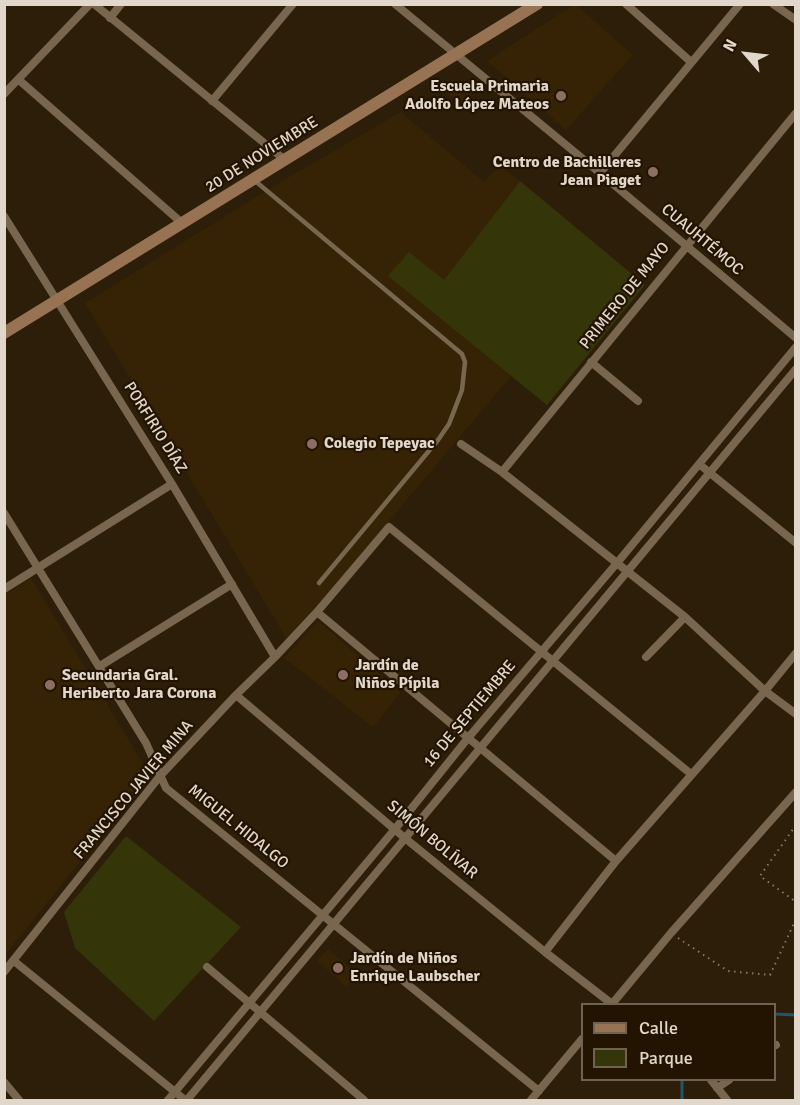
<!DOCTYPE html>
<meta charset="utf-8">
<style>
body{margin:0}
#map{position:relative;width:800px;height:1105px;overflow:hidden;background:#2d1e09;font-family:Signika,sans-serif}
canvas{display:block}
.frame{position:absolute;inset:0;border:6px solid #e2d7cb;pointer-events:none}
.legend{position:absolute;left:581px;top:1003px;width:195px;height:78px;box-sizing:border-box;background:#231402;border:2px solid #6f6252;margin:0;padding:8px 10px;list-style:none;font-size:18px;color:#e2d7cb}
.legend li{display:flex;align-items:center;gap:12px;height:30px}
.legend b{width:30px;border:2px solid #6f6252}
.north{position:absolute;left:716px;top:24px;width:60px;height:60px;-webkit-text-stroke:4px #231402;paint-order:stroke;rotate:298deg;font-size:16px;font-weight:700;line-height:24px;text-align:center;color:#e2d7cb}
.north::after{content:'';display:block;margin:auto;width:21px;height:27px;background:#e2d7cb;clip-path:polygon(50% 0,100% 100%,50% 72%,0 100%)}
</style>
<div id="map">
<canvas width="800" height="1105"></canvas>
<div class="frame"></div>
<ul class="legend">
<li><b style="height:8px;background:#977354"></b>Calle</li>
<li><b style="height:16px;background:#343509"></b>Parque</li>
</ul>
<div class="north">N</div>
</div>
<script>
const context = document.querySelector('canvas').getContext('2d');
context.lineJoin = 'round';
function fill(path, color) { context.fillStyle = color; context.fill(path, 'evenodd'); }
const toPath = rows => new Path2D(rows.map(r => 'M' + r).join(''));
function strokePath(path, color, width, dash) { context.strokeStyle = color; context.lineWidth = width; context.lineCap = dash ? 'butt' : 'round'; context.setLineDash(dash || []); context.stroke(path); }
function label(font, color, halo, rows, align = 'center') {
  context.font = font + ' Signika,sans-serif'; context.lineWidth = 4.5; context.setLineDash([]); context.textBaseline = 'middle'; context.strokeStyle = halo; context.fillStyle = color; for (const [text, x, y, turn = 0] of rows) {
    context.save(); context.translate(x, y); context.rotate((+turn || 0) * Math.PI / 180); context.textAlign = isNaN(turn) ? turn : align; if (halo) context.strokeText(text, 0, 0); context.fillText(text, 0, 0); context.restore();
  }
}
fill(toPath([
 [575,4,633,55,566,130,487,61],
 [452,79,473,96,464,107,440,87],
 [401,112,484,182,499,165,520,181,444,280,388,276,511,376,288,641,85,303,282,181],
 [31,578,150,775,5,955,5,595],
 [318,621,401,692,373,727,284,658],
 [328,949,358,975,347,987,317,961]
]), '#362306');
fill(toPath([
 [520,181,645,285,547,405,388,276,409,252,444,280],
 [126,836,241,927,154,1021,75,948,64,912]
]), '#343509');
strokePath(toPath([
 [774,1014,796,1015],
 [682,1100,682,1080]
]), '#1d576e', 3);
strokePath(toPath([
 [796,825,760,876,796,902],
 [678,938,728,971,770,975,796,919]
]), '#867969', 2, [1.5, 4.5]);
strokePath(toPath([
 [254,180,462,354,465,362,462,390,449,424,438,440,319,583]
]), '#78664f', 4.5);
strokePath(toPath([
 [94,4,285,160],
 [395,4,600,173,796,338],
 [626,4,691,62],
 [773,4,796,20],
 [110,18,121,4],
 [19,80,182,223],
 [4,94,90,4],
 [212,101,293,4],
 [600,173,740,4],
 [4,216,172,484,275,657],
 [591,362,638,401],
 [461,444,502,472,685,617,765,691,796,714],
 [699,464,796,543],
 [502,472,796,113],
 [4,513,146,743,166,788,539,1091],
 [4,589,172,484],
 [317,612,616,861],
 [646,657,685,617],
 [100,666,232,584],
 [236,695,406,839,545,952,612,1004],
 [545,952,616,861,765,691,796,653],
 [14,961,185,1100],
 [207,967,364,1100],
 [4,972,160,776,236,695,275,657,317,612,389,527,691,774],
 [612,1004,671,933,796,792],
 [774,1046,776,1045],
 [711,1080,727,1100],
 [4,1082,19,1100],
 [717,1088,729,1080],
 [168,1100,395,829,468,738,617,563,796,347],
 [187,1100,796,369],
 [531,1100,582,1039]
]), '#78664f', 8);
strokePath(toPath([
 [4,333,537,4]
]), '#977354', 12);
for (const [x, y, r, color] of [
 [561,96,6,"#8d6e63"],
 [653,172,6,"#8d6e63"],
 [312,444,6,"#8d6e63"],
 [343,675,6,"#8d6e63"],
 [50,685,6,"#8d6e63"],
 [338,968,6,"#8d6e63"]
]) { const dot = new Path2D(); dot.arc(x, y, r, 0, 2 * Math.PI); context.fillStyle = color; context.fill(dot); strokePath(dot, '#231402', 2); }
label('bold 16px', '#e2d7cb', '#231402', [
 ["Escuela Primaria",549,87,"right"],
 ["Adolfo López Mateos",549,105,"right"],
 ["Centro de Bachilleres",641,163,"right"],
 ["Jean Piaget",641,181,"right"],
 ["Colegio Tepeyac",324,444],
 ["Jardín de",355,666],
 ["Niños Pípila",355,684],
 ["Secundaria Gral.",62,676],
 ["Heriberto Jara Corona",62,694],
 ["Jardín de Niños",350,959],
 ["Enrique Laubscher",350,977]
], 'left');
label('16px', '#e2d7cb', '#231402', [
 ["20 DE NOVIEMBRE",262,155,-32],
 ["CUAUHTÉMOC",702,240,40],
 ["PRIMERO DE MAYO",625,296,-51],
 ["PORFIRIO DÍAZ",155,428,58],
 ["16 DE SEPTIEMBRE",470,714,-50],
 ["FRANCISCO JAVIER MINA",134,790,-50],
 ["MIGUEL HIDALGO",238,827,39],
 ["SIMÓN BOLÍVAR",432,840,40]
]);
</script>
